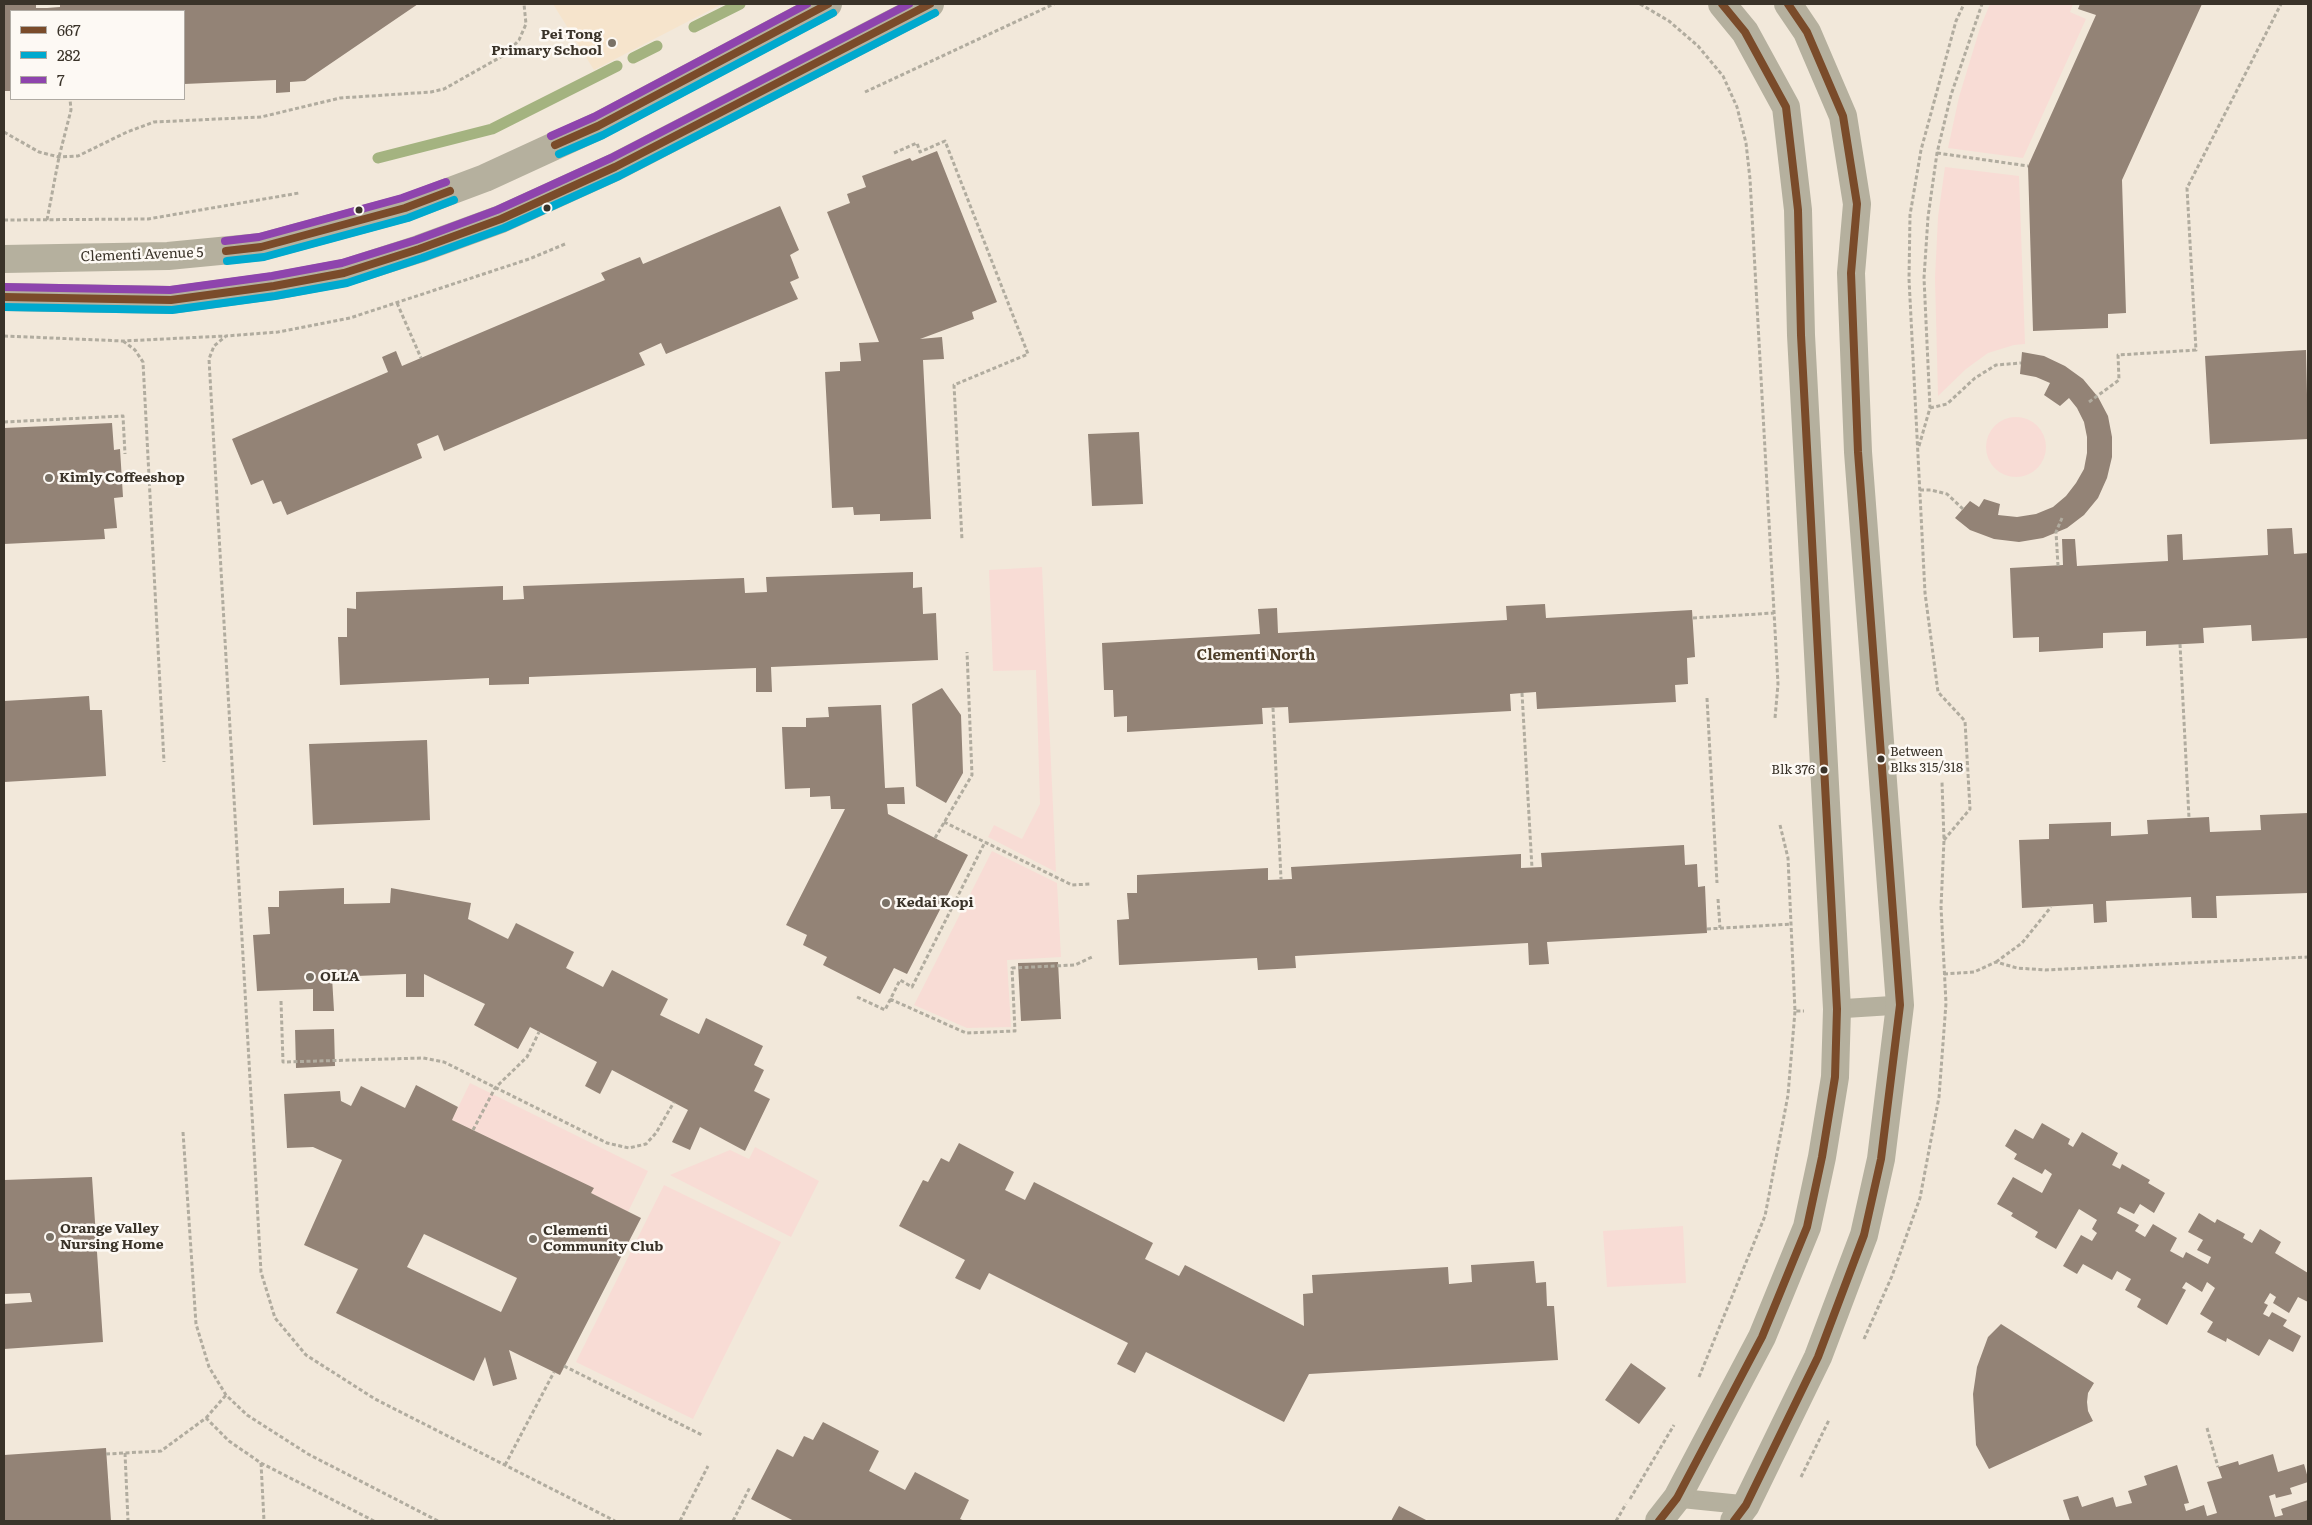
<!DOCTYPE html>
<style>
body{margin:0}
#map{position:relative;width:2312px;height:1525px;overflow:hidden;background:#f2e8da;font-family:Literata,serif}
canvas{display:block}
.frame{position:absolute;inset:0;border:5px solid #3a3329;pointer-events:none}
.legend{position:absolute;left:10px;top:10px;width:175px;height:90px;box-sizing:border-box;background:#fdf9f4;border:1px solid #afaaa3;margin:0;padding:6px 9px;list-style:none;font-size:15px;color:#3a3329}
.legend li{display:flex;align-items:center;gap:10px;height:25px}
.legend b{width:25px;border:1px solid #afaaa3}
</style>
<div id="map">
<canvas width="2312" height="1525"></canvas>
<div class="frame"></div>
<ul class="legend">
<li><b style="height:6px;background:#7a4b2a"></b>667</li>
<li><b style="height:6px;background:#00a9ce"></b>282</li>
<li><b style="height:6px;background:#8e44ad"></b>7</li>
</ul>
</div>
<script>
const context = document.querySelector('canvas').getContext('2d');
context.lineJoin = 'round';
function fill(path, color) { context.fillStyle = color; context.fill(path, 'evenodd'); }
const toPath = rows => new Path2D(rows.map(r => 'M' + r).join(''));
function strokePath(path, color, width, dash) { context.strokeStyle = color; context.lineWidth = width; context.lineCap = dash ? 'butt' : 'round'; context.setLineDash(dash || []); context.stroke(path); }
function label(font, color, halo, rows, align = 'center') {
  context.font = font + ' Literata,serif'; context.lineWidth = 5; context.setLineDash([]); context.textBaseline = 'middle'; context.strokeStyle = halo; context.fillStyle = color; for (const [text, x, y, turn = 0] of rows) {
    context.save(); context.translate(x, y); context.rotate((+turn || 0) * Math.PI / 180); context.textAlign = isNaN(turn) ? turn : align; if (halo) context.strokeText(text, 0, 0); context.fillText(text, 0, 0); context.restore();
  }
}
fill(toPath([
 [553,4,722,4,594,70]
]), '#f6e4cc');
fill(toPath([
 [1990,4,2073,4,2070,12,2086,19,2023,158,1948,148,1959,97,1980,28],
 [1945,167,2019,176,2025,344,2014,345,1988,353,1966,369,1938,396,1935,278,1938,217],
 '1986 447a30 30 0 1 1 60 0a30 30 0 1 1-60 0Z',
 [1042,567,1056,872,988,837,994,825,1022,839,1040,804,1036,670,993,671,989,570],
 [992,851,1057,883,1061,957,1007,960,1011,1027,967,1028,914,1005],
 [470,1083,648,1171,628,1212,591,1193,593,1188,452,1120],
 [755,1147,819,1181,791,1237,670,1175,730,1150,749,1159],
 [664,1185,781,1242,693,1419,576,1362],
 [1683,1226,1686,1283,1607,1287,1603,1231]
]), '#f8dcd5');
strokePath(toPath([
 [694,27,740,4],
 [633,58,657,46],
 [378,158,492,129,617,66]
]), '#a4b380', 11);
fill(toPath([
 [4,4,36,4,36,8,47,8,60,7,60,4,418,4,305,81,290,82,290,92,276,93,276,80,184,84,184,11,11,11,11,91,4,91],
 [2080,4,2202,4,2122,180,2126,313,2108,314,2108,328,2033,331,2028,166,2096,15,2078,9],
 [937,151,997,302,972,312,974,319,920,339,942,337,944,359,923,360,931,519,880,521,880,514,854,515,853,507,832,508,825,372,840,371,840,362,861,361,859,343,879,342,827,212,850,203,847,194,866,187,862,176,910,158,912,161],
 [780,206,799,250,790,255,799,278,790,282,798,299,666,354,661,343,639,353,645,365,444,451,438,435,417,444,422,458,287,515,281,501,273,504,263,480,251,485,232,439,388,372,382,357,396,351,402,366,605,280,601,273,640,257,643,264],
 [2306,350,2308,439,2210,444,2205,356],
 [2022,352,2044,356,2065,366,2083,379,2098,397,2108,416,2112,437,2112,457,2107,478,2098,498,2084,515,2067,528,2043,538,2019,542,1994,539,1970,530,1955,518,1970,501,1979,507,1984,499,2000,504,1998,515,2017,517,2036,514,2053,507,2066,496,2076,483,2084,469,2087,453,2087,437,2084,422,2077,408,2069,398,2060,406,2044,395,2050,383,2036,377,2020,374],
 [112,423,114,450,120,449,123,497,114,498,117,528,104,529,105,539,4,544,4,428],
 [1139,432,1143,504,1092,506,1088,434],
 [2292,528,2294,554,2308,553,2308,638,2252,641,2251,625,2203,628,2204,643,2146,646,2146,631,2103,633,2103,648,2039,652,2039,637,2013,638,2010,568,2063,565,2062,539,2075,539,2077,566,2168,561,2167,535,2182,534,2183,560,2268,555,2267,529],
 [913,572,913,588,922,587,923,614,936,613,938,660,771,667,772,692,756,692,756,668,529,677,529,684,489,685,489,678,340,685,338,637,347,637,347,608,356,609,356,592,503,586,503,600,524,599,523,586,744,578,745,593,767,592,766,577],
 [1545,604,1546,618,1692,610,1695,657,1687,658,1688,684,1675,685,1676,702,1537,709,1536,692,1522,693,1510,694,1511,711,1289,723,1288,707,1262,708,1263,724,1127,732,1127,716,1114,717,1113,690,1104,690,1102,643,1260,634,1258,609,1277,608,1278,633,1507,620,1506,606],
 [942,688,961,715,963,773,946,803,916,786,912,704],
 [89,696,90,710,102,710,106,776,4,782,4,701],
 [881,705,885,788,904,787,905,804,887,804,888,814,968,855,907,974,894,968,880,994,823,965,827,957,803,945,807,935,786,925,845,809,831,809,830,796,810,797,810,788,785,789,782,727,806,727,806,718,829,717,828,707],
 [427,740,430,820,313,825,309,744],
 [2308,813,2308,893,2216,896,2217,918,2192,918,2191,897,2106,901,2107,922,2094,923,2093,904,2022,908,2019,840,2049,839,2049,824,2111,822,2111,836,2148,834,2147,820,2209,817,2210,832,2261,830,2260,815],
 [1684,845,1685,865,1697,864,1698,887,1705,886,1707,933,1547,942,1549,964,1529,965,1528,943,1295,956,1296,968,1258,970,1257,958,1119,965,1117,920,1129,919,1127,893,1137,893,1137,875,1268,868,1268,880,1292,879,1291,867,1521,854,1521,868,1542,867,1541,853],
 [344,888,344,904,390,903,391,888,471,903,468,919,508,939,516,923,574,952,566,968,603,987,612,970,668,999,660,1015,699,1034,706,1018,763,1046,754,1065,764,1070,754,1091,770,1099,745,1151,700,1127,690,1150,672,1142,688,1110,612,1070,600,1094,585,1086,597,1062,530,1027,518,1049,474,1025,485,1004,424,974,424,997,406,997,406,974,332,977,334,1011,313,1011,313,989,257,991,253,935,270,934,268,907,279,907,279,891],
 [1058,962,1061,1019,1021,1021,1018,963],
 [334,1029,335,1066,296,1068,295,1030],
 [416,1085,458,1107,452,1120,594,1188,591,1193,641,1218,560,1375,509,1350,517,1379,493,1386,485,1357,474,1381,336,1313,358,1269,304,1245,342,1160,313,1147,287,1148,284,1094,340,1091,341,1101,351,1106,361,1086,405,1108],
 [424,1234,517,1278,501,1312,407,1267],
 [2042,1123,2070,1139,2068,1144,2073,1147,2082,1132,2118,1153,2112,1165,2120,1169,2122,1164,2150,1180,2148,1183,2165,1193,2154,1213,2140,1204,2134,1214,2120,1207,2117,1213,2139,1225,2135,1231,2145,1237,2153,1224,2177,1238,2170,1251,2183,1258,2186,1252,2208,1264,2211,1257,2197,1250,2203,1240,2188,1232,2199,1213,2215,1223,2217,1219,2245,1234,2243,1238,2252,1243,2260,1229,2281,1242,2275,1253,2308,1273,2308,1302,2298,1297,2289,1313,2273,1303,2276,1297,2270,1293,2264,1303,2268,1305,2263,1314,2269,1317,2272,1312,2287,1320,2283,1326,2301,1336,2293,1352,2269,1339,2259,1356,2227,1338,2226,1342,2207,1332,2213,1322,2200,1314,2215,1288,2207,1282,2202,1292,2186,1282,2182,1288,2186,1290,2167,1325,2137,1307,2141,1299,2125,1290,2131,1279,2117,1271,2112,1280,2083,1264,2077,1274,2063,1266,2081,1235,2092,1241,2097,1233,2092,1229,2097,1220,2079,1209,2056,1249,2035,1237,2038,1232,2011,1216,2013,1213,1997,1204,2013,1177,2042,1193,2052,1174,2045,1169,2042,1174,2014,1159,2017,1154,2005,1146,2015,1129,2033,1139],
 [959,1143,1014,1172,1005,1190,1025,1200,1034,1182,1153,1243,1145,1259,1179,1276,1185,1265,1304,1326,1303,1294,1313,1293,1312,1275,1448,1267,1449,1284,1472,1282,1471,1265,1534,1261,1536,1283,1546,1282,1547,1306,1554,1306,1558,1360,1309,1374,1284,1422,1146,1352,1135,1373,1117,1364,1128,1343,989,1273,980,1290,955,1278,965,1260,899,1226,923,1180,928,1182,941,1158,949,1162],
 [92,1177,103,1342,4,1349,4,1304,32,1302,30,1293,4,1294,4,1180],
 [2001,1324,2094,1383,2088,1393,2087,1402,2088,1411,2093,1421,1989,1469,1976,1445,1973,1394,1977,1367,1988,1337],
 [1631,1363,1666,1388,1639,1424,1605,1400],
 [823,1422,879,1451,869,1471,905,1490,915,1472,969,1500,960,1519,965,1521,794,1521,751,1499,777,1449,793,1457,804,1436,813,1440],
 [106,1448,111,1521,4,1521,4,1455],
 [2273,1454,2278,1472,2304,1464,2308,1478,2308,1482,2290,1488,2292,1494,2276,1498,2275,1494,2269,1496,2275,1517,2283,1515,2281,1509,2308,1500,2308,1521,2070,1521,2063,1500,2078,1496,2082,1507,2113,1497,2116,1507,2132,1503,2128,1491,2147,1485,2144,1476,2177,1465,2189,1503,2184,1504,2186,1511,2204,1505,2207,1516,2217,1513,2207,1482,2222,1478,2218,1467,2238,1461,2239,1465],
 [1399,1506,1428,1521,1391,1521]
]), '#938376');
strokePath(toPath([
 [1640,4,1669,21,1698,46,1723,76,1737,107,1746,143,1750,179,1778,684,1775,718],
 [865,92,1054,4],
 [4,132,39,152,59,157,78,156,127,132,154,122,261,117,340,98,431,92,444,89,506,54,519,40,526,24,524,4],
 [894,153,917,143,920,152,945,141,1028,354,954,385,962,540],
 [1937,153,2028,166],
 [4,220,148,219,299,193],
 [47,220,59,157,71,110,70,99],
 [565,244,529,259,350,318,278,332,226,336,214,346,209,359,261,1272,275,1318,306,1355,375,1399,615,1521],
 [397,303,421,358],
 [4,336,123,341,225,336],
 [123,341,135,350,143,362,164,762],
 [2089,402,2119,380,2118,355,2196,350,2187,188,2281,4],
 [1930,408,1947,404,1975,378,1996,365,2021,363],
 [4,422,123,416,125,454],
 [1919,446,1930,408,1924,278,1928,217,1937,153,1951,95,1982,4],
 [1920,490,1931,490,1947,494,1963,509],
 [2058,566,2056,532,2062,518],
 [1693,618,1774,613],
 [2180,644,2189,818],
 [1522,693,1532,868],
 [1707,698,1717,883],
 [1273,708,1281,879],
 [944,822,1072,885,1090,884],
 [1780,825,1788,858,1795,1011,1804,1011],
 [935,838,972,775,967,652],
 [1944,840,1970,809,1965,721,1938,692,1925,593,1909,279,1910,215,1921,150,1956,21,1964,4],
 [1718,899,1720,928],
 [1707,929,1792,924],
 [1996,962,2022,943,2051,907],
 [1944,974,1974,972,1996,962,2017,968,2045,970,2308,957],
 [857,997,885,1010,900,980,912,987,985,842],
 [890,999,966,1033,1015,1031,1012,968,1075,965,1094,956],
 [281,1001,283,1062,423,1058,444,1062,607,1143,629,1148,646,1144,656,1133,674,1102],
 [473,1130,495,1088,527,1057,539,1032],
 [183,1132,196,1324,209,1367,226,1395,247,1415,308,1454,438,1521],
 [1864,1339,1892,1276,1920,1198,1939,1097,1946,1003,1941,907,1944,840,1942,782],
 [564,1366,702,1435],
 [1699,1377,1765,1216,1788,1095,1795,1011],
 [206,1418,226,1395],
 [2207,1428,2218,1467],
 [125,1453,128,1521],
 [106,1454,161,1451,206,1418,229,1441,261,1463,374,1521],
 [261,1463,264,1521],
 [505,1465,554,1372],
 [1801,1477,1829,1420],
 [1630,1499,1674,1425],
 [680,1521,708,1466],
 [733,1521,750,1487],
 [1616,1521,1626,1504]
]), '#b1ac9f', 3, [4, 2.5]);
strokePath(toPath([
 [1837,1009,1900,1005],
 [1677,1498,1746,1505]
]), '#b5b09e', 19);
strokePath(toPath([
 [4,259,168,256,261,247,405,208,485,178,598,126,828,4],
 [4,297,171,300,274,286,344,273,419,249,501,219,615,167,930,4],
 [1659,1521,1677,1498,1762,1337,1807,1227,1822,1157,1835,1077,1837,1009,1801,335,1798,210,1786,107,1745,32,1722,4],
 [1734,1521,1746,1505,1818,1357,1864,1235,1881,1159,1900,1005,1858,452,1851,273,1857,204,1843,116,1807,32,1788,4]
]), '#b5b09e', 28);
strokePath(toPath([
 [555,145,598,126,828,4],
 [226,251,261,247,405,208,450,191],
 [4,297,171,300,274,286,344,273,419,249,501,219,615,167,930,4],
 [1659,1521,1677,1498,1762,1337,1807,1227,1822,1157,1835,1077,1837,1009,1801,335,1798,210,1786,107,1745,32,1722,4],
 [1734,1521,1746,1505,1818,1357,1864,1235,1881,1159,1900,1005,1858,452,1851,273,1857,204,1843,116,1807,32,1788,4]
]), '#7a4b2a', 8);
strokePath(toPath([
 [559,154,603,135,833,13],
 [227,261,264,257,408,218,454,200],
 [4,307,172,310,275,296,347,283,422,258,504,228,619,176,935,13]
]), '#00a9ce', 8);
strokePath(toPath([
 [551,136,594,117,807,4],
 [225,241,259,237,402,198,446,182],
 [4,287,170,290,272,276,342,263,416,240,497,210,611,158,909,4]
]), '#8e44ad', 8);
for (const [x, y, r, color] of [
 [612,43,5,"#7a7267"],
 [547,208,4.5,"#3a3329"],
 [359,210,4.5,"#3a3329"],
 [49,478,5,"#7a7267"],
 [1881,759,4.5,"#3a3329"],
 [1824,770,4.5,"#3a3329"],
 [886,903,5,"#7a7267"],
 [310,977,5,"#7a7267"],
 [50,1237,5,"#7a7267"],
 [533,1239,5,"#7a7267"]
]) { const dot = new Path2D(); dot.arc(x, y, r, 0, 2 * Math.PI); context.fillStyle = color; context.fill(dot); strokePath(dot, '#fdf9f4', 2); }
label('13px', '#3a3329', '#fdf9f4', [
 ["Between",1890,752],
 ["Blks 315/318",1890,768],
 ["Blk 376",1815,770,"right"]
], 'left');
label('bold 14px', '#3a3329', '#fdf9f4', [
 ["Pei Tong",602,35,"right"],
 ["Primary School",602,51,"right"],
 ["Kimly Coffeeshop",59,478],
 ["Kedai Kopi",896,903],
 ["OLLA",320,977],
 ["Orange Valley",60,1229],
 ["Nursing Home",60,1245],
 ["Clementi",543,1231],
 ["Community Club",543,1247]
], 'left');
label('14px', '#3a3329', '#fdf9f4', [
 ["Clementi Avenue 5",142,255,-2]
]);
label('bold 15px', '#4f3f2a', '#fdf9f4', [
 ["Clementi North",1256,656]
]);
</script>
